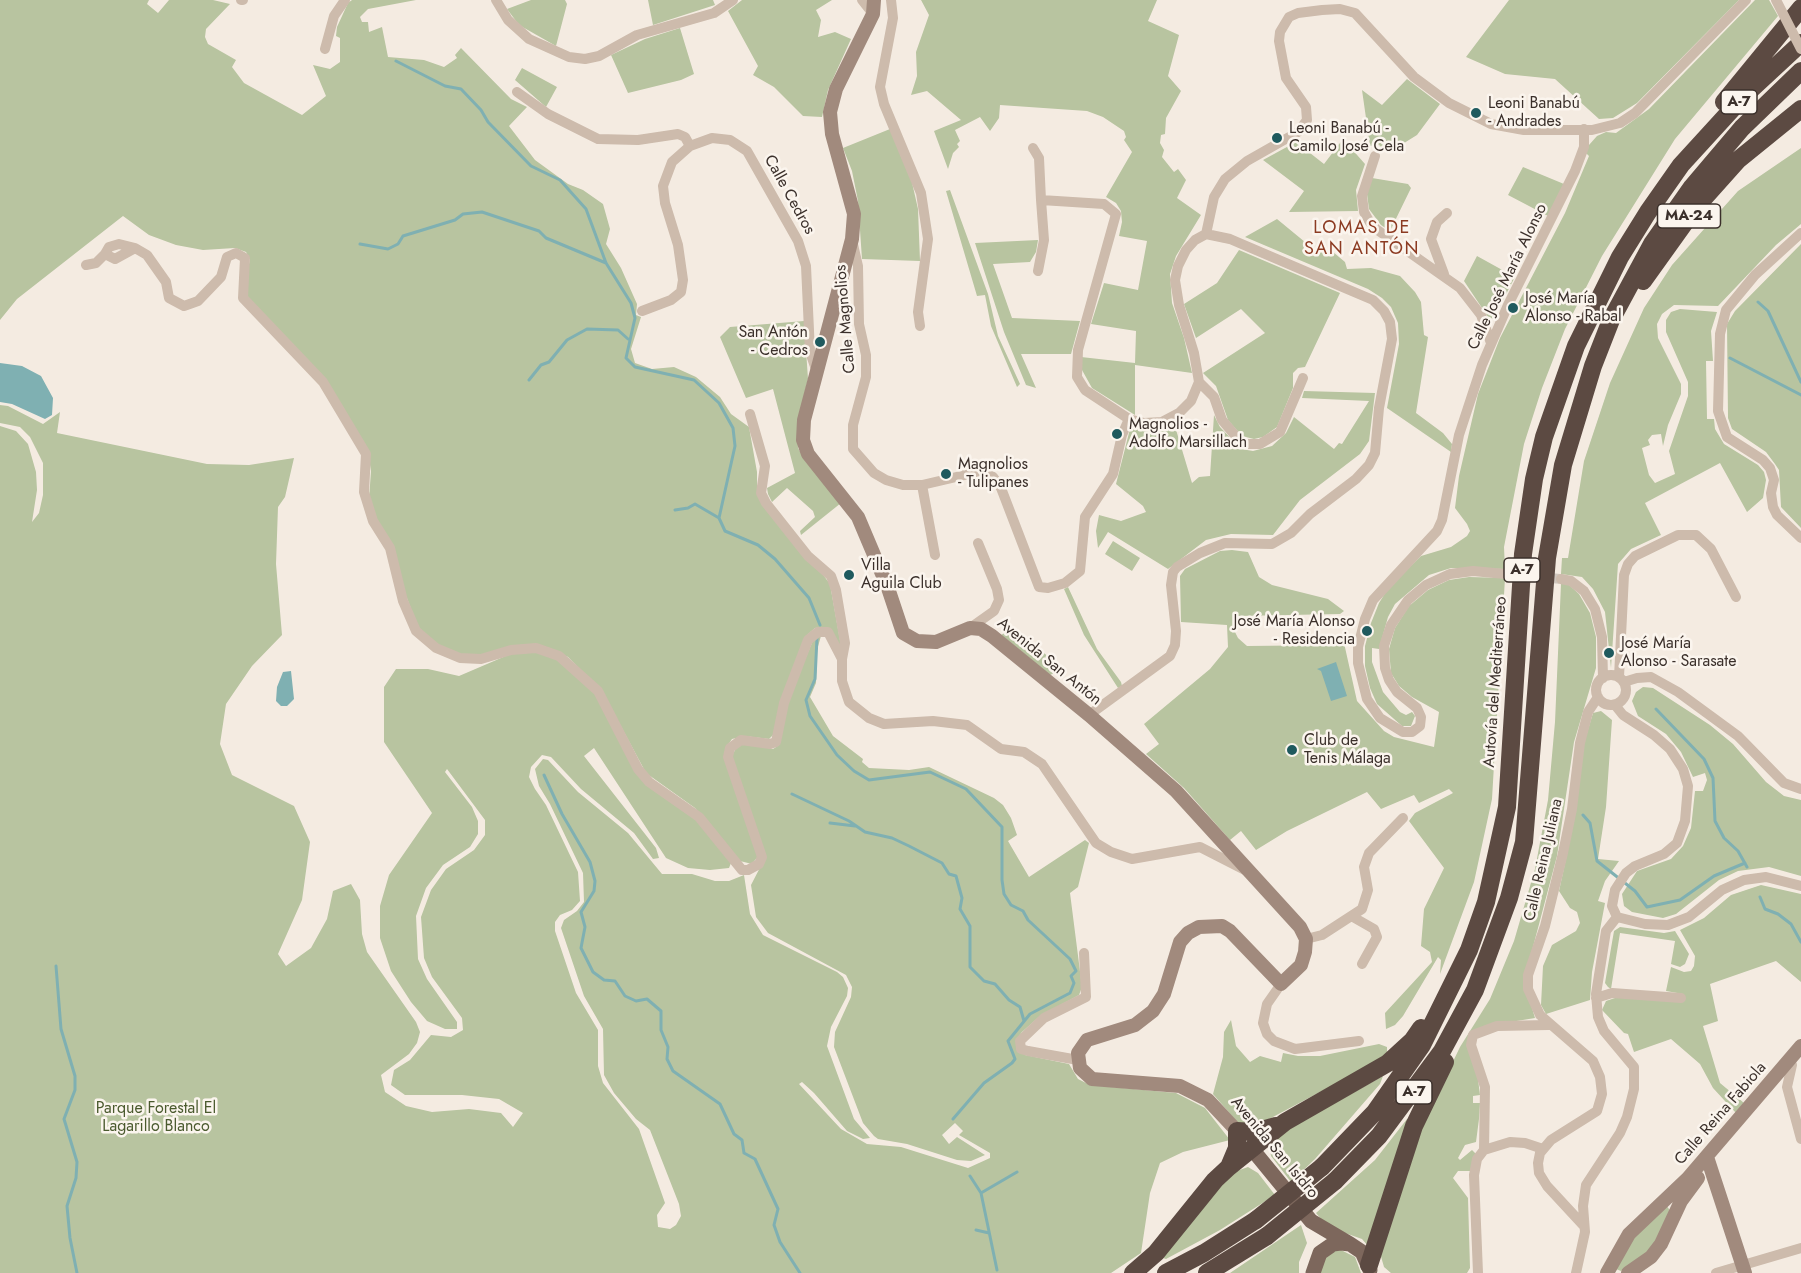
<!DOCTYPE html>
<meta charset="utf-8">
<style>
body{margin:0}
canvas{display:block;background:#f4ebe1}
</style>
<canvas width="1801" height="1273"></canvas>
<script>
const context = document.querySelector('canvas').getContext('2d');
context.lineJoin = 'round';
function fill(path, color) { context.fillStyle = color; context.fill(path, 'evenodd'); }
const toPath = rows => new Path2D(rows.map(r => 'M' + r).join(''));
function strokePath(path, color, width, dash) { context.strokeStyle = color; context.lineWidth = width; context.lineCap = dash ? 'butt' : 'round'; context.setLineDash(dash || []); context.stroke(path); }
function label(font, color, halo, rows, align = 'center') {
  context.font = font + ' Jost,sans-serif'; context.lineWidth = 5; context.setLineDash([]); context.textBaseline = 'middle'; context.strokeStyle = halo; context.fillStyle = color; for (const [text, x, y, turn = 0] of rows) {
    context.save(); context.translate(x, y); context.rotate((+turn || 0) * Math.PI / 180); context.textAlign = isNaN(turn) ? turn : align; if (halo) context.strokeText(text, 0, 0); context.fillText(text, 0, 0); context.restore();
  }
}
fill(toPath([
 [0,0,149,0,147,4,158,13,169,0,213,0,230,4,206,29,205,37,208,44,236,60,232,67,244,83,302,115,326,96,313,65,330,69,340,62,340,38,336,36,337,27,348,3,352,0,416,0,368,9,360,17,362,22,368,22,369,32,382,27,388,57,424,60,444,67,457,58,455,55,461,48,511,99,527,107,509,126,535,160,568,184,583,190,603,204,610,229,606,244,621,268,637,304,636,315,641,317,631,349,635,363,652,369,674,367,696,377,720,397,731,414,749,427,757,472,757,487,830,584,841,646,823,627,815,628,807,635,773,735,769,739,745,736,732,739,725,749,759,855,752,864,740,861,695,808,646,773,602,691,568,657,547,647,478,656,459,655,437,644,418,627,369,499,371,471,368,452,321,374,247,297,246,281,250,259,246,252,235,248,203,250,176,245,149,235,123,216,17,299,0,320],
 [531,0,565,0,567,4,556,46,519,25,507,9],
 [648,0,713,0,715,5,653,25],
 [742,0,832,0,816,10,821,20,818,37,835,32,851,39,828,90,822,117,803,116,774,87,753,75,758,66,728,11],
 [921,0,1157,0,1148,21,1179,35,1168,76,1181,91,1166,118,1165,134,1161,135,1160,143,1164,150,1162,157,1174,172,1178,169,1186,180,1177,198,1201,215,1176,256,1170,274,1172,303,1184,338,1192,373,1135,365,1135,415,1092,388,1082,370,1081,357,1135,363,1136,331,1091,324,1104,283,1138,290,1147,241,1119,236,1122,222,1121,211,1116,203,1106,197,1132,152,1124,140,1126,137,1124,131,1103,117,1087,111,1000,105,999,118,990,131,980,117,955,130,960,141,957,144,959,147,953,153,948,169,934,131,961,120,927,91,911,95,917,76,916,52,929,15],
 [1509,0,1739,0,1637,103,1613,118,1599,119,1555,79,1505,74,1466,57],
 [1755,0,1769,0,1778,16,1675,139,1602,256,1565,329,1542,388,1524,444,1504,547,1505,569,1451,568,1429,575,1395,604,1388,617,1379,649,1372,648,1372,662,1383,692,1400,712,1406,715,1412,712,1415,716,1411,726,1402,726,1377,704,1370,688,1365,666,1365,646,1371,623,1379,603,1389,587,1421,556,1451,547,1467,536,1470,531,1467,524,1455,508,1459,476,1478,394,1500,338,1565,213,1589,156,1586,153,1589,145,1597,136,1606,132,1616,133,1649,109],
 [680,28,694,74,681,80,628,93,611,55,645,39],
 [522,68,557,87,546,107,515,80],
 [1407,79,1440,104,1417,135,1388,153,1378,144,1370,146,1362,90,1382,105],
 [890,129,911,178,918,209,920,261,862,259,858,201,852,171,843,148],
 [1343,139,1365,164,1356,190,1358,211,1289,212,1304,191,1263,160,1296,142,1324,164],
 [1801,148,1801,224,1776,245,1718,306,1674,305,1662,314,1657,324,1658,338,1681,384,1681,394,1668,425,1663,446,1661,434,1652,435,1648,440,1650,445,1642,448,1649,475,1655,483,1675,474,1669,451,1688,396,1688,382,1666,332,1666,320,1671,312,1680,309,1717,312,1711,331,1713,361,1706,361,1707,419,1714,419,1715,429,1724,444,1758,465,1764,472,1766,480,1763,498,1747,512,1720,463,1645,503,1661,535,1631,549,1618,564,1611,668,1605,612,1593,589,1582,577,1561,574,1562,558,1568,558,1584,461,1610,383,1644,308,1672,265,1738,191],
 [1523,167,1564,184,1548,216,1508,195],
 [1372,178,1408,184,1411,188,1390,231,1381,225,1369,209,1367,194],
 [950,190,988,294,998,336,1020,384,1017,387,991,326,985,295,977,296,946,191],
 [1277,219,1311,247,1333,252,1345,262,1347,269,1371,268,1400,276,1415,292,1421,302,1424,335,1428,337,1416,413,1443,433,1452,444,1451,452,1387,408,1399,344,1398,323,1391,307,1382,298,1368,289,1245,237],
 [1038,240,1036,252,1030,262,993,264,1012,318,1080,321,1071,354,1021,354,1036,388,1026,385,1004,332,975,243],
 [1801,244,1801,528,1781,507,1779,470,1775,464,1766,452,1732,429,1728,418,1727,324,1735,311],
 [1239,250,1340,293,1305,367,1298,368,1293,373,1293,388,1277,427,1263,437,1254,439,1242,436,1228,420,1216,386,1203,373,1265,333,1241,309,1196,338,1184,304,1217,283],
 [1477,256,1515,277,1493,319,1488,317,1464,281],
 [804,321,808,379,797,424,798,448,806,462,841,503,801,535,800,531,815,517,813,511,787,488,772,502,768,494,767,488,795,473,773,389,746,398,720,337,730,327],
 [1304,391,1375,393,1369,441,1360,454,1300,500,1273,535,1231,534,1206,540,1168,569,1108,532,1098,548,1096,531,1099,515,1121,521,1146,512,1143,506,1116,484,1130,429,1153,428,1174,423,1192,483,1199,477,1210,476,1214,415,1220,427,1241,449,1253,451,1272,446,1286,433,1294,417,1334,449,1339,443,1342,444,1369,401,1302,398],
 [0,405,8,406,43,424,60,412,57,433,207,464,249,465,294,458,285,497,278,507,276,564,282,635,252,666,226,704,220,744,232,775,294,806,310,842,302,900,278,954,286,966,311,948,327,919,333,891,351,884,360,900,362,934,367,952,416,1022,420,1032,417,1043,409,1054,381,1075,385,1092,406,1106,432,1112,469,1109,501,1113,513,1127,523,1113,499,1099,462,1095,405,1095,391,1085,394,1070,410,1060,431,1035,451,1037,463,1030,462,1018,432,977,424,958,421,917,431,890,446,869,474,850,485,835,485,820,447,769,445,772,472,807,478,821,478,834,470,847,443,865,426,888,416,916,418,959,427,979,457,1022,457,1029,445,1029,427,1021,411,1002,391,971,380,938,380,906,389,875,432,813,384,742,384,687,396,669,428,669,459,676,515,652,538,650,557,658,593,689,628,758,692,815,731,863,729,868,710,870,688,868,666,858,594,748,584,756,656,848,659,858,653,859,634,833,581,789,551,757,542,755,531,767,529,777,535,789,546,805,578,872,580,901,572,910,560,915,555,922,555,931,576,993,598,1030,598,1066,603,1083,639,1129,665,1203,657,1215,658,1227,670,1229,676,1225,681,1216,679,1204,650,1130,636,1119,614,1093,604,1075,603,1029,584,996,561,928,564,920,577,911,584,902,583,873,550,804,539,786,535,769,543,759,548,760,578,792,628,833,662,874,692,874,715,881,729,881,744,875,750,914,763,935,837,972,843,977,848,988,847,996,831,1027,827,1046,854,1119,870,1138,863,1139,847,1131,814,1093,802,1082,799,1084,841,1129,867,1144,901,1147,968,1168,990,1158,990,1153,959,1135,963,1131,955,1123,942,1135,949,1144,957,1137,985,1155,971,1161,957,1160,907,1144,878,1139,874,1136,863,1123,834,1047,835,1032,851,997,852,987,846,975,768,933,756,917,751,885,766,856,747,810,731,757,738,745,749,743,773,749,779,745,790,695,814,638,821,636,817,650,816,683,810,697,833,736,863,759,862,762,869,768,909,770,929,767,994,798,1003,805,1011,818,1017,835,1008,841,1029,877,1085,840,1089,843,1078,887,1070,893,1082,987,1079,995,1040,1016,1022,1032,1016,1040,1025,1055,1069,1064,1078,1079,1090,1085,1176,1093,1205,1108,1230,1140,1183,1152,1160,1163,1150,1193,1141,1253,1111,1273,0,1273,0,426,16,431,28,444,36,472,37,490,32,522,39,513,43,495,43,463,30,437,20,427,0,423],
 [1113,541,1140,558,1132,571,1105,554],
 [1232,550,1248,552,1259,577,1272,585,1328,599,1344,611,1340,614,1237,616,1235,632,1238,638,1247,646,1339,645,1344,643,1357,701,1384,731,1394,737,1434,747,1439,712,1412,697,1399,686,1391,673,1389,649,1395,628,1409,606,1428,590,1449,580,1469,577,1505,578,1492,799,1474,882,1440,974,1441,960,1438,957,1403,1016,1395,1025,1386,1029,1385,1013,1432,962,1430,952,1421,946,1424,909,1444,868,1409,821,1415,813,1453,793,1449,789,1419,803,1414,795,1381,809,1367,792,1287,831,1256,850,1241,831,1230,840,1184,788,1146,754,1159,744,1144,724,1210,669,1228,647,1227,625,1181,622,1180,576,1185,569,1220,551],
 [1561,584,1568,584,1579,594,1590,613,1596,637,1596,668,1574,742,1557,856,1524,981,1535,1018,1498,1024,1472,1032,1480,1095,1473,1096,1473,1103,1480,1103,1479,1119,1476,1142,1465,1145,1458,1158,1460,1160,1472,1150,1476,1154,1470,1171,1458,1171,1453,1178,1468,1198,1470,1268,1467,1273,1391,1273,1384,1267,1380,1253,1422,1126,1460,1047,1490,999,1514,941,1535,869,1548,800,1555,722],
 [1068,587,1097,649,1121,682,1122,686,1118,688,1084,635,1064,589],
 [1014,628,1063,669,1050,675,1001,635],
 [1643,687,1653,688,1710,725,1733,744,1766,782,1784,796,1801,800,1801,876,1769,867,1738,871,1719,880,1676,914,1663,918,1632,912,1624,906,1622,894,1637,871,1671,859,1683,846,1691,828,1695,791,1703,791,1707,780,1705,773,1693,777,1681,752,1666,734,1638,716,1632,701,1636,692],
 [1601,711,1612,720,1606,807,1598,859,1619,861,1605,881,1598,901,1605,903,1592,972,1590,1000,1546,1014,1541,1005,1543,966,1552,945,1576,931,1580,923,1577,912,1570,908,1559,891,1569,845,1581,753,1593,713],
 [1761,885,1801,894,1801,982,1776,961,1710,984,1718,1021,1703,1026,1720,1083,1744,1103,1736,1113,1713,1088,1700,1064,1671,1039,1634,1052,1628,1034,1624,1033,1602,1010,1606,1001,1615,998,1683,994,1666,991,1671,967,1684,972,1691,971,1694,966,1695,956,1680,930,1704,918,1731,895],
 [1620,927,1664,933,1675,931,1689,954,1685,964,1680,967,1671,964,1675,941,1620,933,1611,989,1608,987,1605,983,1614,931],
 [1231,1020,1236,1046,1250,1062,1260,1056,1281,1062,1283,1053,1298,1056,1320,1056,1379,1044,1387,1047,1387,1052,1382,1059,1256,1126,1239,1124,1213,1094,1223,1057,1224,1032],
 [1383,1076,1380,1084,1315,1159,1291,1182,1271,1156,1269,1145,1274,1137],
 [1407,1119,1409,1119,1368,1246,1362,1239,1328,1227,1316,1213,1375,1160],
 [1248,1167,1258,1173,1275,1195,1220,1230,1166,1259,1163,1258,1220,1185,1234,1172],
 [1666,1205,1672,1213,1657,1244,1636,1263,1621,1271,1616,1269,1624,1247],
 [1301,1225,1307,1243,1299,1262,1299,1273,1230,1273],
 [1341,1250,1355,1257,1361,1273,1319,1273,1320,1265,1330,1252]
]), '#b8c4a0');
fill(toPath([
 [0,363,22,366,41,376,53,398,52,415,45,419,12,404,0,402],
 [1336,662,1347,696,1331,701,1321,671,1317,669],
 [291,671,294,699,287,706,281,706,276,701,277,687,283,672]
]), '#7fb0b2');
strokePath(toPath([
 [396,61,445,86,461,89,481,110,488,122,531,166,560,180,586,209,606,263,631,303,635,318,626,358,635,367,694,380,719,403,733,428,735,446,719,518,725,531,758,545,775,559,809,598,820,625],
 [360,244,388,249,398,244,403,236,455,220,463,214,482,212,539,231,546,238,606,263],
 [1758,302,1768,311,1801,382],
 [1730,358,1801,395],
 [529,380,541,365,549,362,567,340,587,329,618,330,628,339],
 [675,510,688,508,695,504,719,518],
 [817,638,815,679,806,700,810,716,837,755,854,771,869,780,930,772,966,789,1002,827,1002,880,1004,894,1011,905,1023,911,1028,920,1070,959,1076,971,1071,976,1074,983,1070,993,1030,1014,1008,1041,1015,1059,1012,1063,984,1083,953,1119],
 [1656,709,1704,759,1713,778,1715,821,1724,838,1738,851,1747,867],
 [544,775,562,814,590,862,595,881,594,891,581,912,585,927,581,948,593,972,604,980,615,981,625,996,636,1001,647,999,661,1011,661,1030,668,1047,667,1059,673,1071,720,1104,734,1134,742,1140,744,1153,755,1159,778,1209,774,1225,780,1242,800,1273],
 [792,794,849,821,865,832,892,838,909,846,942,863,949,874,956,876,962,898,960,909,970,926,970,967,984,981,995,984,1009,1000,1020,1007,1024,1021],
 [1583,815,1590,823,1597,861,1635,891,1647,907,1680,900,1714,876,1745,863],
 [830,823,855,826],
 [1760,897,1765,909,1778,914,1791,924,1801,942],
 [56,966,61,1029,75,1076,75,1090,64,1119,77,1162,76,1178,67,1206,70,1238,77,1273],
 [970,1176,981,1193,997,1270],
 [981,1193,1017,1172],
 [976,1230,989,1233]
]), '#7fb0b2', 3);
strokePath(toPath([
 [1505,574,1561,579]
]), '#cfc6bd', 10, [10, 5]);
strokePath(toPath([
 [241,0,243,0],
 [496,0,508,20,529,39,569,57,585,59,599,56,637,35,714,13,733,0],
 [862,0,873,14],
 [891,0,893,18,880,87,884,104,921,193,928,239,918,312,920,326],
 [325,49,334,16,345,0],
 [517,92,548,114,598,139,638,140,678,134,685,137,690,146],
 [1033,148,1039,158,1041,200,1104,204,1116,214,1078,350,1077,377,1085,390,1129,419,1144,423,1162,422,1179,413,1191,401,1199,382],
 [1375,156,1362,196,1364,212,1369,221,1376,229,1460,288,1481,315,1491,343],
 [1801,233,1755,275,1726,310,1720,334,1718,411,1727,437,1763,460,1770,468,1774,480,1771,493,1773,507,1777,515,1801,538],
 [852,240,858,266,859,324,866,355,866,377,853,425,853,449,874,473,886,480,903,485,922,485,982,471,993,477,1001,488,1039,587,1048,588,1065,583,1080,571,1085,517,1113,474,1122,435,1129,419],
 [135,248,115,259,105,254,109,247,119,244,135,248,147,255,166,282,169,298,184,306,198,301,221,277,227,257,236,253,245,258,243,298,323,382,366,454,364,492,373,521,390,548,403,601,416,631,436,648,460,658,481,659,511,650,536,648,559,656,598,691,638,769,649,782,699,817,742,870,748,870,759,864,762,857,728,757,730,748,741,740,770,744,776,742,784,703,808,640,818,632,828,632,842,659],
 [86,265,96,263,105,254],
 [1038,271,1044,240,1041,200],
 [1444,274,1431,239,1437,222,1447,213],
 [642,311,671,300,681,292,683,280,678,245,665,203,663,186,672,162,690,146,712,138,730,140,747,151,798,241,806,266,810,352,817,372],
 [1303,378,1280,432,1260,444,1246,444,1239,440,1222,420,1214,397,1199,382,1194,353,1179,305,1175,280,1178,266,1186,250,1195,240,1206,234,1214,197,1225,179,1247,161,1298,132,1307,120,1306,107,1286,78,1279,41,1280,32,1289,17,1298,13,1322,10,1340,9,1355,13,1414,77,1449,103,1491,124,1524,130,1592,130,1620,123,1635,113,1746,0],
 [750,414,765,466,761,493,766,503,808,556,831,576,836,590,845,643,842,659,842,681,849,702,869,718,884,724,933,721,967,725,1001,749,1024,752,1042,764,1096,843,1111,852,1132,859,1200,847,1245,870],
 [922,485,935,555],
 [1505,574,1473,571,1450,574,1426,585,1408,600,1391,625,1384,646,1385,668,1389,680,1397,692,1417,708,1421,717,1420,726,1412,732,1403,732,1380,718,1367,699,1358,663,1358,647,1365,619,1373,600,1437,531,1442,520,1459,435,1482,365,1508,305,1575,171,1584,147,1584,129],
 [1561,579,1571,581,1584,591,1595,609,1602,637,1603,678],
 [970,628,994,611,999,600,997,589,978,543],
 '1596 690a15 15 0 1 1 30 0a15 15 0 1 1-30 0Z',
 [1619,677,1624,575,1628,564,1635,556,1678,535,1696,535,1711,549,1736,597],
 [1624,682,1637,678,1651,677,1678,692,1738,736,1784,783,1801,789],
 [1615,705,1623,715,1654,735,1670,749,1683,769,1688,786,1685,821,1677,843,1664,854,1635,866,1626,873,1615,890,1612,906,1617,917],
 [1089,715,1170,656,1175,645,1176,631,1171,585,1173,572,1177,567,1200,553,1225,543,1272,544,1291,533,1310,514,1356,479,1369,465,1375,453,1379,408,1392,339,1390,322,1384,311,1373,300,1347,289,1230,239,1206,234],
 [1353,917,1374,929,1377,937,1362,964],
 [1617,917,1645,924,1668,925,1689,917,1722,890,1744,880,1766,877,1801,886],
 [1306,939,1322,935,1362,909,1368,890,1364,867,1369,853,1403,818],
 [1281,984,1267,1004,1263,1023,1267,1034,1274,1041,1295,1049,1359,1041],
 [1596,998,1612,993,1681,998],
 [1078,1060,1028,1051,1021,1049,1020,1041,1044,1018,1086,997,1084,953],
 [1792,1065,1787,1087,1801,1139],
 [1484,1150,1485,1087,1471,1045,1473,1035,1497,1026,1549,1025],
 [1584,1226,1547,1186,1539,1173,1538,1163,1540,1153,1551,1140,1597,1111,1602,1094,1600,1077,1593,1061,1540,1015,1528,989,1528,975,1545,926,1563,853,1572,809,1580,743,1588,712,1598,697],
 [1478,1273,1474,1175,1477,1159,1484,1150,1510,1142,1525,1143,1543,1149],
 [1576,1273,1585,1232,1583,1206,1586,1185,1620,1133,1627,1117,1634,1089,1634,1067,1604,1031,1598,1017,1596,994,1606,931,1617,917],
 [1716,1273,1801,1248]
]), '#cdbbac', 10);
strokePath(toPath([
 [874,0,873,14,836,89,830,112,832,134,854,214,852,239,804,420,803,440,808,454,858,517,888,588,903,633,917,641,936,642,970,628,981,629,992,636,1089,715,1176,791,1300,927,1306,939,1305,952,1301,965,1281,984,1230,931,1222,926,1199,927,1188,933,1180,942,1164,994,1153,1011,1135,1025,1087,1040,1078,1053,1080,1068,1092,1079,1180,1086,1208,1100,1237,1131],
 [1707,1157,1745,1273],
 [1607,1273,1629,1234,1688,1178,1801,1046],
 [1628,1273,1651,1257,1661,1244,1681,1201,1698,1178]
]), '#a18a7d', 14);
strokePath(toPath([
 [1252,1149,1311,1221,1350,1244],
 [1313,1273,1320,1253,1333,1244,1341,1243,1350,1244,1362,1252,1370,1270]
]), '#7d675c', 15);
strokePath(toPath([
 [1724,102,1801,8],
 [1643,281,1696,207,1738,160,1801,109],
 [1229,1167,1237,1148,1237,1131,1255,1132,1276,1126],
 [1322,1167,1375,1112,1422,1045,1469,950,1486,902,1507,807,1523,554,1534,479,1544,437,1576,346,1620,257,1648,212,1681,165,1745,95,1801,43],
 [1335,1181,1379,1136,1442,1051,1475,990,1509,898,1524,842,1547,558,1563,465,1593,366,1611,320,1652,244,1692,187,1742,128,1801,71],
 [1369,1265,1414,1126,1445,1062],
 [1133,1273,1156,1253,1215,1180,1229,1167,1285,1122,1388,1063,1412,1041,1421,1028],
 [1166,1273,1204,1253,1256,1220],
 [1207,1273,1267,1236]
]), '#5c4a42', 18);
strokePath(toPath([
 [1776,0,1801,49]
]), '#cdbbac', 10);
strokePath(toPath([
 [1256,1220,1322,1167],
 [1267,1236,1335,1181]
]), '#5c4a42', 18);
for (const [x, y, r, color] of [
 [1476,113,6,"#1f5a5e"],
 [1277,138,6,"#1f5a5e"],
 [1513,308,6,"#1f5a5e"],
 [820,342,6,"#1f5a5e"],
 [1117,434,6,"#1f5a5e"],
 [946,474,6,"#1f5a5e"],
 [849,575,6,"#1f5a5e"],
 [1367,631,6,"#1f5a5e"],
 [1609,653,6,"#1f5a5e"],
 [1292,750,6,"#1f5a5e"]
]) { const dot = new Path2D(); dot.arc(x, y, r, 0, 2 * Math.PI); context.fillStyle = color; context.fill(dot); strokePath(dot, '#fbf5ee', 2); }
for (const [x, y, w] of [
 [1739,102,36],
 [1689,216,63],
 [1522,570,36],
 [1414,1092,36]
]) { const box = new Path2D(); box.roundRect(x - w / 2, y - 12, w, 24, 4.5); context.fillStyle = '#fbf5ee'; context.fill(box); strokePath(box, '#3b302b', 1.5); }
label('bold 15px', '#3b302b', null, [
 ["A-7",1739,102],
 ["MA-24",1689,216],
 ["A-7",1522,570],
 ["A-7",1414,1092]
]);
label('16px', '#3b302b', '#fbf5ee', [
 ["Leoni Banabú",1488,104],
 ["- Andrades",1488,122],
 ["Leoni Banabú -",1289,129],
 ["Camilo José Cela",1289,147],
 ["José María",1525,299],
 ["Alonso - Rabal",1525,317],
 ["San Antón",808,333,"right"],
 ["- Cedros",808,351,"right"],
 ["Magnolios -",1129,425],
 ["Adolfo Marsillach",1129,443],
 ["Magnolios",958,465],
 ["- Tulipanes",958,483],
 ["Villa",861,566],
 ["Aguila Club",861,584],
 ["José María Alonso",1355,622,"right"],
 ["- Residencia",1355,640,"right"],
 ["José María",1621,644],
 ["Alonso - Sarasate",1621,662],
 ["Club de",1304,741],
 ["Tenis Málaga",1304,759]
], 'left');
label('16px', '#3b302b', '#fbf5ee', [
 ["Calle Cedros",789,195,61],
 ["Calle José María Alonso",1508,277,-64],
 ["Calle Magnolios",846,319,-95],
 ["Avenida San Antón",1049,662,39],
 ["Autovía del Mediterráneo",1496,682,-86],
 ["Calle Reina Juliana",1544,860,-77],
 ["Calle Reina Fabiola",1721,1114,-49],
 ["Avenida San Isidro",1274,1148,50]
]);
label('16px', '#4a5a2e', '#fbf5ee', [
 ["Parque Forestal El",156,1109],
 ["Lagarillo Blanco",156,1127]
]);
context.letterSpacing = '1.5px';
label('18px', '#8c3b22', '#fbf5ee', [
 ["LOMAS DE",1362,229],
 ["SAN ANTÓN",1362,250]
]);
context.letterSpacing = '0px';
</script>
